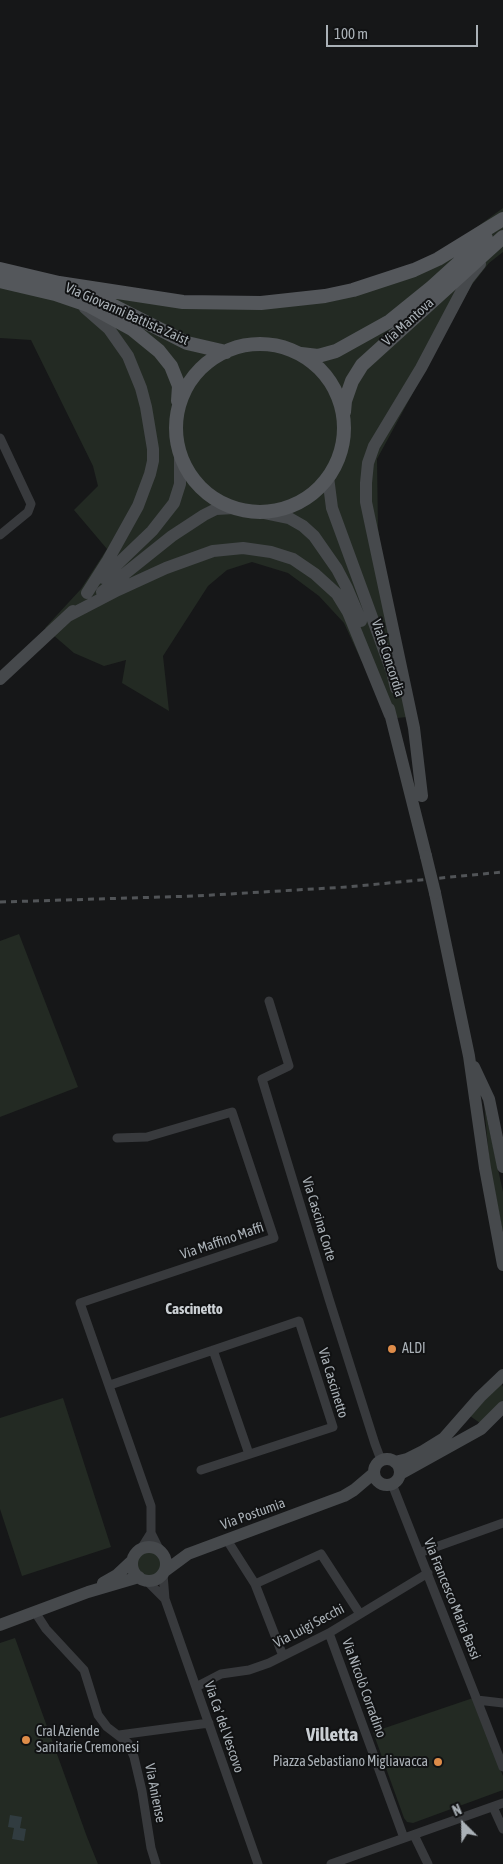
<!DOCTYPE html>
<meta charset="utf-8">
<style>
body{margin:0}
#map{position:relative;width:503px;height:1864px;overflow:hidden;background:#161718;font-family:"Asap Condensed",sans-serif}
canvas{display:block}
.north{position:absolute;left:438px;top:1799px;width:50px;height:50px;-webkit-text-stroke:4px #111213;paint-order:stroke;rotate:337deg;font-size:14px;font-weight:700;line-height:20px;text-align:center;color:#aab1b7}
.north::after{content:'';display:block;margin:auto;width:18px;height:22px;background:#aab1b7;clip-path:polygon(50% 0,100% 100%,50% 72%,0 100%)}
.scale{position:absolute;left:326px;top:25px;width:152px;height:22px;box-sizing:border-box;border:2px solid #aab1b7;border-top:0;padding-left:6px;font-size:15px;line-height:18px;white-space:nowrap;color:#aab1b7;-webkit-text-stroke:4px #111213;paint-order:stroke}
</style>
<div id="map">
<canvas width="503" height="1864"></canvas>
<div class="north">N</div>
<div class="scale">100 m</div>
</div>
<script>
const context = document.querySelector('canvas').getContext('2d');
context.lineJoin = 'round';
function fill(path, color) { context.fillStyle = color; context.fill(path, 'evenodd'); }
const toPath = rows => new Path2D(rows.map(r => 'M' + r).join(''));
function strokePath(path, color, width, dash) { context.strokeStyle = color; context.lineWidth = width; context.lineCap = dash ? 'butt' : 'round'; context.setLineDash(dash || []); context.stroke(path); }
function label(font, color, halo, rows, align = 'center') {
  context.font = font + ' "Asap Condensed",sans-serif'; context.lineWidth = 4; context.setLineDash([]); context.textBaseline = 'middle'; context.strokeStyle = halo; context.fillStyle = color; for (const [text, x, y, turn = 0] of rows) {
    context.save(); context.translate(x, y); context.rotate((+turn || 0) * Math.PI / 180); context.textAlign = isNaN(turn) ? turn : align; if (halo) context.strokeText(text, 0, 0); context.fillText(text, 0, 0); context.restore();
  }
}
fill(toPath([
 [503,208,503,252,489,263,471,286,377,459,378,528,407,717,397,718,361,660,344,623,319,596,288,573,252,562,227,570,208,586,163,656,169,711,122,683,126,660,104,666,74,653,45,628,81,589,107,549,74,510,98,486,93,466,31,340,0,338,0,283,213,308,389,283,456,242],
 [19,934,78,1087,0,1117,0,941],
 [484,1105,503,1192,503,1233,490,1167],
 [501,1383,503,1387,503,1402,480,1423,470,1416],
 [63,1398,111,1547,22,1576,0,1509,0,1418],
 '137 1564a12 12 0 1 1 24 0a12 12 0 1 1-24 0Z',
 [15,1638,87,1837,98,1864,0,1864,0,1643],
 [473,1698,503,1776,503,1790,413,1823,407,1822,404,1818,373,1732]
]), '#232a23');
fill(toPath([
 [10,1815,22,1817,20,1828,26,1829,24,1841,12,1839,14,1828,8,1827]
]), '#313c40');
strokePath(toPath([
 [0,438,31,504,28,512,0,535],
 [269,1001,289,1066,262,1079,329,1299,375,1444,381,1460],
 [117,1138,147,1137,232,1112,274,1238,80,1303,151,1506,151,1533,159,1549],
 [213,1350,249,1454],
 [110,1385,299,1321,333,1427,201,1470],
 [392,1484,477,1700,503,1703],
 [227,1540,255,1584,283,1656],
 [141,1549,151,1533],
 [419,1553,503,1523],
 [163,1574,165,1599,258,1864],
 [146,1580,165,1599],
 [255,1584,321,1554,360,1614],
 [35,1612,46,1629,84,1670,98,1715,107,1727,128,1743,134,1757,142,1791,151,1848,156,1864],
 [329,1633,404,1838],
 [196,1687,221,1674,249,1670,269,1663,329,1633,428,1573],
 [477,1700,503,1767],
 [119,1735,209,1723],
 [493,1807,503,1829],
 [414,1835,428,1864],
 [331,1864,503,1803]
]), '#383a3d', 9);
strokePath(toPath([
 [85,308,109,329,128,356,141,388,146,407,153,449,153,461,150,474,138,506,108,560,87,593],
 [328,477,332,508,392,672,396,688],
 [260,512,289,518,303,526,314,536,337,569,347,588,361,621],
 [103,578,152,531,174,503,180,484,180,455],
 [102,592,172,536,204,515,216,509,234,508],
 [68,616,118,590,166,568,213,551,243,548,271,552,293,559,315,574,337,594,348,612,390,715],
 [0,679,73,611],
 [389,709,426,856],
 [422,796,414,728,370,521,366,502,366,483,368,463,374,446,421,368,468,279,480,264],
 [435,893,469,1056,485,1168,503,1265],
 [474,1067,489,1099,503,1167],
 '374 1472a13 13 0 1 1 26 0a13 13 0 1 1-26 0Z',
 [395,1462,407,1459,423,1451,444,1438,480,1397,503,1375],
 [400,1474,481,1429,503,1407],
 '132 1564a17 17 0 1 1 34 0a17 17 0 1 1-34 0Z',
 [165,1571,188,1554,344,1496,354,1490,374,1473],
 [103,1583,117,1575,132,1561],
 [0,1625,88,1592,139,1577]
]), '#46494c', 12);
strokePath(toPath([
 [0,269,59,283,106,302,187,343,226,352],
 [0,281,55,294,90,306,132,329,159,351,171,366,179,386,178,401],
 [59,283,183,302,261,303,325,296,353,290,414,270,438,259,503,219],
 '176 428a84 84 0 1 1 168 0a84 84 0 1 1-168 0Z',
 [301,354,318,356,336,351,390,321,432,287,486,238],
 [344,412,345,401,352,381,362,365,503,237]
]), '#54575b', 14);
strokePath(toPath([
 [0,902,195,896,347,887,503,872]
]), '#515457', 3, [6, 5]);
strokePath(toPath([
 [426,856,435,893]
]), '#46494c', 12);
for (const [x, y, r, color] of [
 [392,1349,5,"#de8c49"],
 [26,1740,5,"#de8c49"],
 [438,1762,5,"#de8c49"]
]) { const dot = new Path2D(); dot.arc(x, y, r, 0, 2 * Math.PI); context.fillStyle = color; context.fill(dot); strokePath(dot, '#111213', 2); }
label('14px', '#aab1b7', '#111213', [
 ["Via Giovanni Battista Zaist",127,314,24],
 ["Via Mantova",408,322,-42],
 ["Viale Concordia",388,658,72],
 ["Via Cascina Corte",319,1219,73],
 ["Via Maffino Maffi",222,1241,-19],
 ["Via Cascinetto",333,1383,73],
 ["Via Postumia",253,1514,-20],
 ["Via Francesco Maria Bassi",452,1599,68],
 ["Via Luigi Secchi",309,1626,-28],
 ["Via Nicolò Corradino",364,1688,70],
 ["Via Ca' del Vescovo",224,1727,71],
 ["Via Aniense",155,1793,79]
]);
label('14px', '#aab1b7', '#111213', [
 ["ALDI",402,1349],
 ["Cral Aziende",36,1732],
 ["Sanitarie Cremonesi",36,1748],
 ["Piazza Sebastiano Migliavacca",428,1762,"right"]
], 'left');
label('bold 15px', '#cacfd3', '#111213', [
 ["Cascinetto",194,1309]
]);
label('bold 19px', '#cacfd3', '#111213', [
 ["Villetta",332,1735]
]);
</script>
